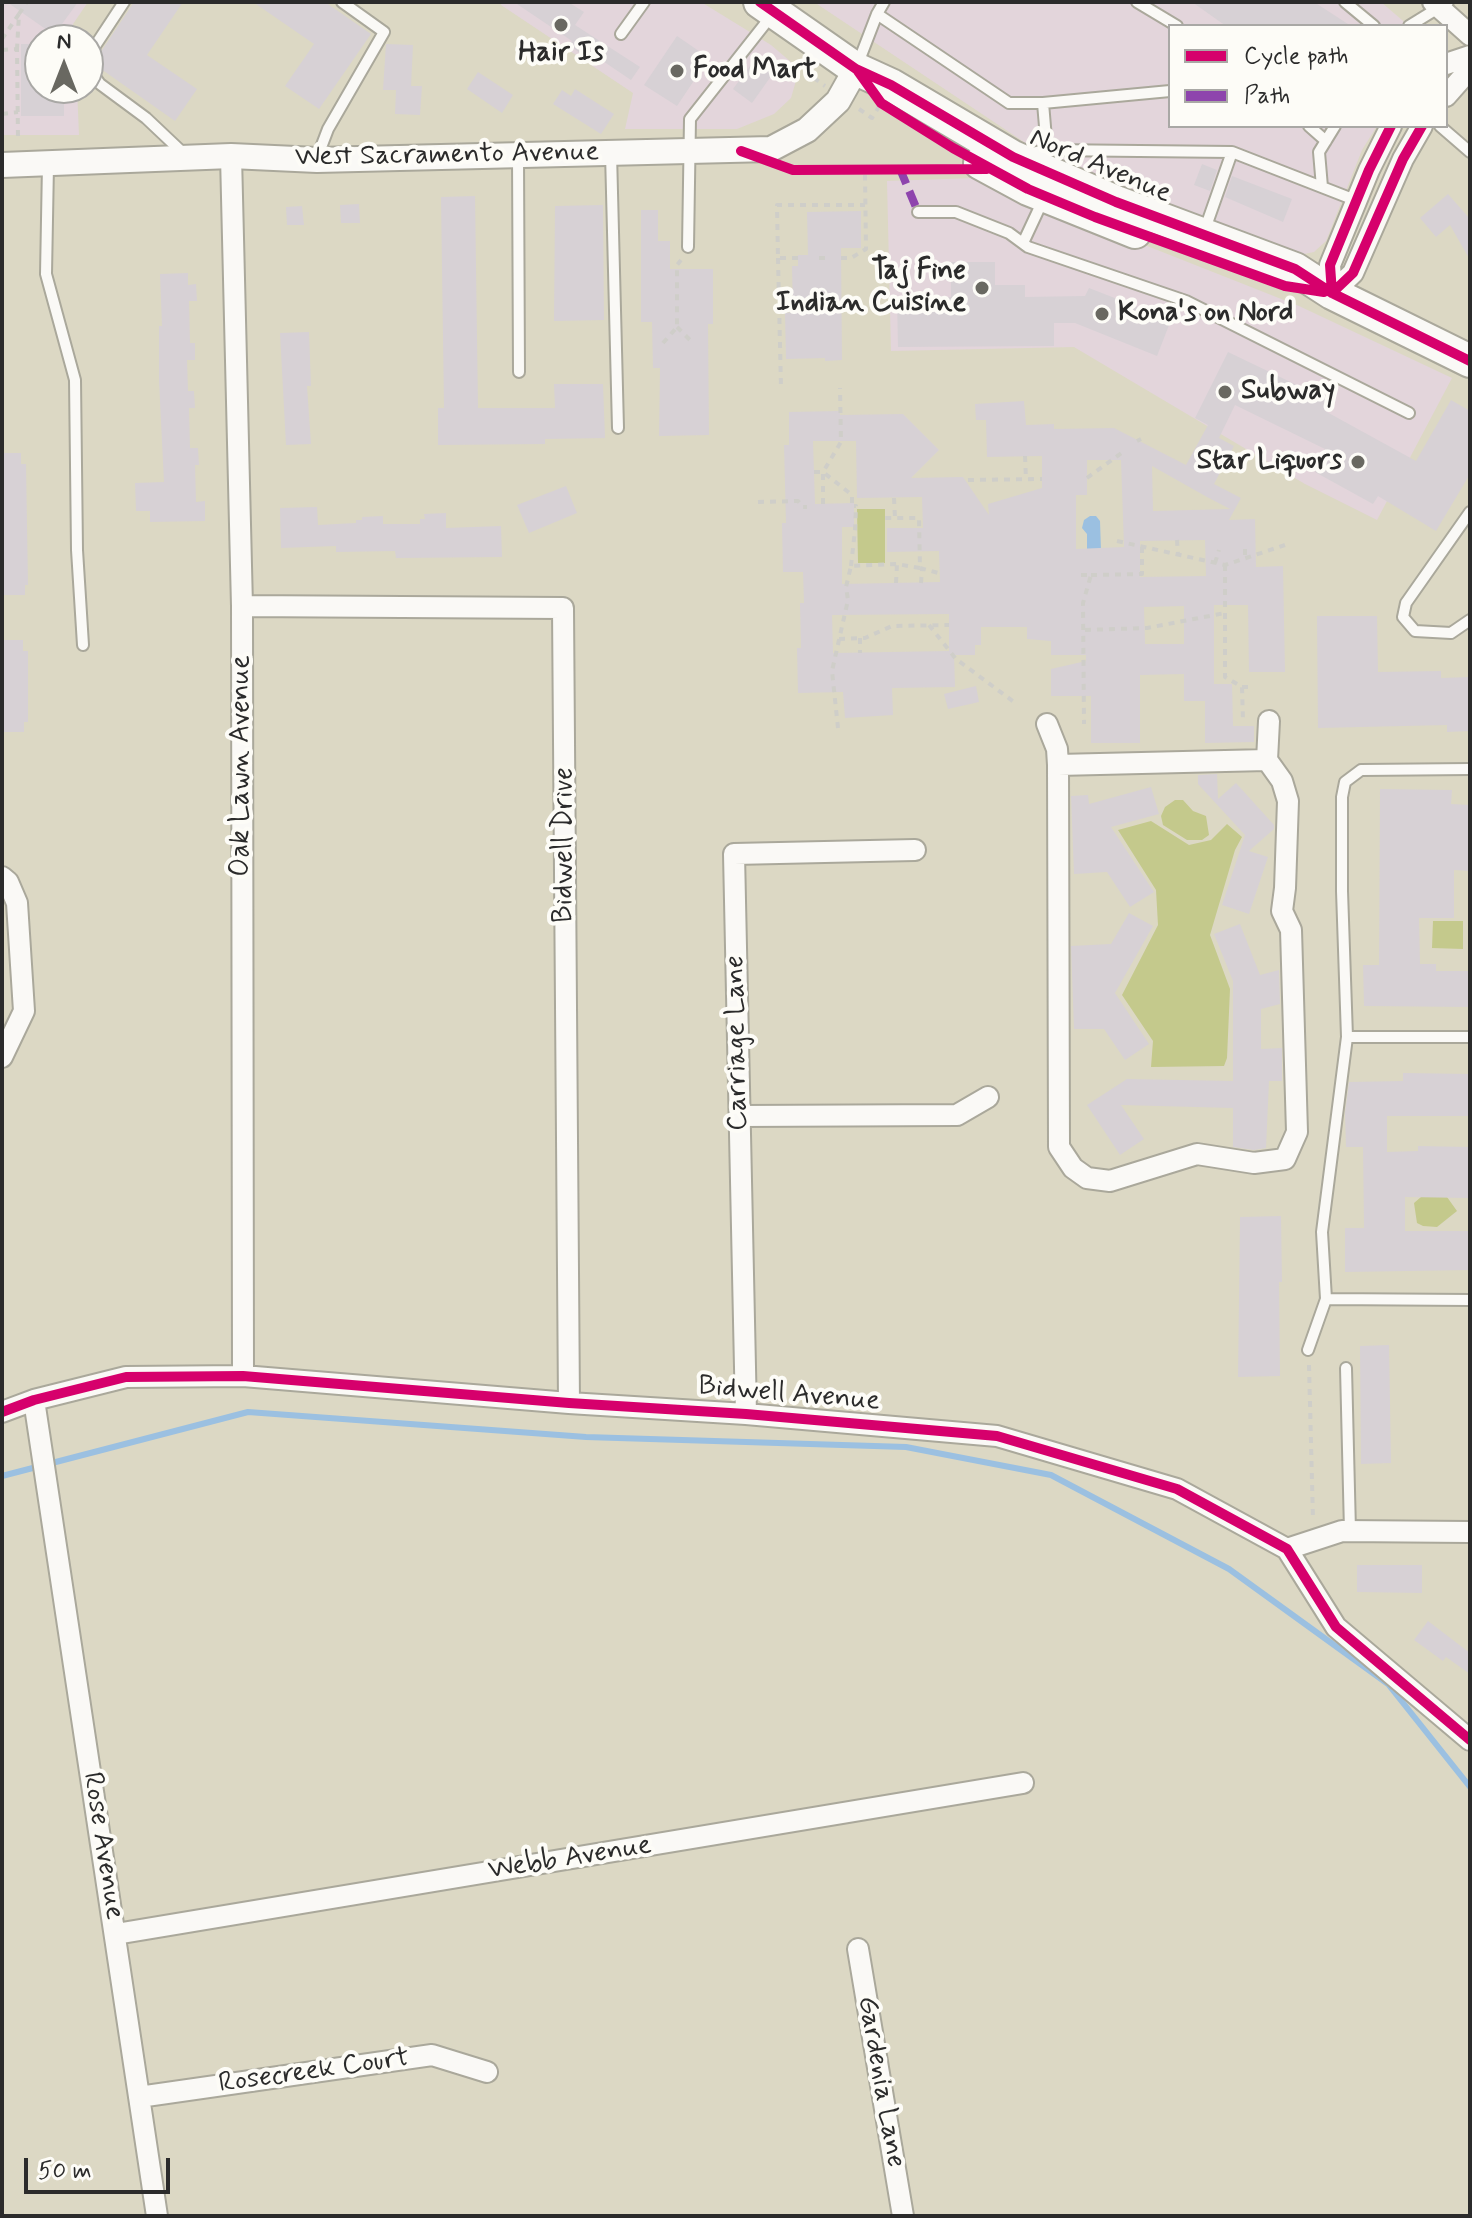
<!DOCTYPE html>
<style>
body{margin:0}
#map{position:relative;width:1472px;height:2218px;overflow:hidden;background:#dcd8c4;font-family:Mynerve,sans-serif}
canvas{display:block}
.frame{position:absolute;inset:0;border:4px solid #2b2b2b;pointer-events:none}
.legend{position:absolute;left:1168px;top:24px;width:280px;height:104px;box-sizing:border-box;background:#fdfcf7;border:2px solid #a9a8a5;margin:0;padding:10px 14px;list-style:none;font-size:24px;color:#2b2b2b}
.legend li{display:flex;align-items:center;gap:16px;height:40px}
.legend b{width:40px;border:2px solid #a9a8a5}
.north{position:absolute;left:24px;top:24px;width:80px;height:80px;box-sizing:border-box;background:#fdfcf7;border:2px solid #a9a8a5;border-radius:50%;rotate:0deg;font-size:22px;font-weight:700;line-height:32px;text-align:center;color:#2b2b2b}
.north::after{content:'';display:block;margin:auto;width:28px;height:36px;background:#696861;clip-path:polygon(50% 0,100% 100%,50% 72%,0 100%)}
.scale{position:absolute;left:24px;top:2158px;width:146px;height:36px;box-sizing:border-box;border:4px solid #2b2b2b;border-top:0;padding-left:10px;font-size:24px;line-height:28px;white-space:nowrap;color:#2b2b2b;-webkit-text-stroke:6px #fdfcf7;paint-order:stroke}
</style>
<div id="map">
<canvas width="1472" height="2218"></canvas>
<div class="frame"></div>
<ul class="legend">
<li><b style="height:10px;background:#d6006c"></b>Cycle path</li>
<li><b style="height:10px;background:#8e44ad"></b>Path</li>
</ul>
<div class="north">N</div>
<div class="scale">50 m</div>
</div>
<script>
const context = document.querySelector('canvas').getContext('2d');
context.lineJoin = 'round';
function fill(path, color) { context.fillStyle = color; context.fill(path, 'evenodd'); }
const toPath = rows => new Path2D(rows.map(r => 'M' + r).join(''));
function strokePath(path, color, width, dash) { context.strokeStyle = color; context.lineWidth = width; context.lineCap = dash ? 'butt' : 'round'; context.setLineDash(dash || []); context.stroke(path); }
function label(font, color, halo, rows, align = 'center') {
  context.font = font + ' Mynerve,sans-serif'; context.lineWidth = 8; context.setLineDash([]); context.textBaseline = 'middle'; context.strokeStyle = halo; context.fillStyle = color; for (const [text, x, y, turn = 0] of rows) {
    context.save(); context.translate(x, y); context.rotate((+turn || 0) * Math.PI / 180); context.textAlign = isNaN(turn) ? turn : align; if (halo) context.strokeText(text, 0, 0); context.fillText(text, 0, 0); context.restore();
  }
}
fill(toPath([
 [2,2,88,2,73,24,74,40,40,40,40,88,77,88,79,135,2,135],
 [502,2,701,2,771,45,791,62,797,77,791,98,774,114,737,129,625,129,633,93,501,5],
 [814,2,1381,2,1409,26,1170,26,1170,126,1377,126,1362,150,1326,241,1314,252,1304,254,1292,252,1074,171,1024,142],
 [975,178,1299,306,1452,378,1377,520,1305,484,1074,347,891,351,887,181]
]), '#e3d5db');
fill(toPath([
 [857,509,885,509,885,563,858,563],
 [1175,800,1183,800,1193,811,1206,816,1209,835,1202,840,1187,840,1163,825,1161,816,1165,807],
 [1151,821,1189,845,1211,840,1227,824,1242,837,1235,850,1210,935,1230,989,1227,1058,1224,1066,1151,1067,1153,1041,1122,995,1158,925,1156,890,1118,830],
 [1433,921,1463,921,1463,949,1432,948],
 [1421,1197,1447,1197,1457,1211,1437,1227,1423,1226,1417,1223,1414,1203]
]), '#c4c98c');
fill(toPath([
 [1090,516,1096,516,1100,521,1101,551,1087,552,1087,534,1082,528,1084,520]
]), '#9bc0e1');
strokePath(toPath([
 [2,1476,248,1412,586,1437,906,1447,1051,1475,1229,1569,1388,1684,1470,1787]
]), '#9bc0e1', 6);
fill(toPath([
 [7,2,78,2,54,35],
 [134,2,183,2,147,55,197,89,175,121,101,69,102,50],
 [253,2,325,2,371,34,319,109,285,86,314,44],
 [514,2,568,2,584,12,575,25,640,67,631,80,591,53,587,58,569,45,572,41],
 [1192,2,1314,2,1351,26,1226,26],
 [677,36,709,58,677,106,644,85],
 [21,44,40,44,40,88,64,88,64,116,21,116],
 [386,44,413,45,411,86,422,86,420,115,395,114,396,90,383,90],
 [756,58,774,72,752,103,733,89],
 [478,72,513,95,502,113,467,89],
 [575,89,614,114,601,134,553,104,562,90,571,96],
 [1202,164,1217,170,1210,191,1194,185],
 [1232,176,1292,199,1283,222,1225,197],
 [1448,194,1470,219,1470,260,1450,225,1436,237,1420,218],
 [475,196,478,408,555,408,554,384,603,384,605,438,545,439,545,444,438,445,438,408,444,408,441,197],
 [359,204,360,223,341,223,340,205],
 [603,205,604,320,554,321,555,206],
 [302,206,304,225,287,225,286,207],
 [641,210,658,210,658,241,670,241,670,269,713,269,713,324,708,324,709,435,659,436,660,368,653,368,652,322,641,322],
 [861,211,861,248,841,248,842,360,825,361,825,358,786,359,785,313,793,312,792,266,798,266,798,255,808,255,807,212],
 [951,262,995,262,995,285,1025,285,1025,297,1085,296,1089,288,1171,320,1157,356,1075,323,1054,323,1054,346,898,347,897,298,951,297],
 [188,273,188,285,196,284,197,301,189,301,190,343,195,343,195,360,187,360,188,391,194,391,195,408,189,408,190,448,198,448,199,465,195,465,196,502,205,501,205,521,150,522,150,511,136,511,135,483,164,482,159,381,159,326,162,326,160,274],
 [309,332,311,386,307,386,311,444,286,445,280,333],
 [1228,352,1330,401,1325,411,1416,461,1451,400,1470,411,1470,474,1436,531,1378,496,1373,504,1315,472,1327,450,1235,405,1219,438,1234,446,1214,484,1241,498,1229,520,1255,519,1256,567,1283,566,1285,672,1249,672,1248,605,1214,605,1214,684,1232,684,1233,726,1254,726,1254,742,1205,743,1205,701,1184,701,1184,674,1140,675,1140,743,1091,743,1091,696,1051,696,1051,669,1086,661,1086,655,1051,655,1051,641,1027,639,1027,627,981,627,981,645,975,645,975,655,954,655,955,687,892,688,893,715,845,718,843,692,798,693,797,648,801,648,800,603,804,603,803,572,783,572,782,523,786,523,784,445,789,445,789,412,840,411,840,415,903,414,939,450,911,478,963,477,989,515,988,504,1042,488,1042,456,987,457,986,420,976,420,975,404,1024,401,1026,425,1054,424,1054,429,1114,428,1186,465,1208,425,1195,418],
 [813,441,856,441,857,498,922,497,923,528,887,528,887,552,939,551,940,582,842,584,842,527,854,527,854,503,815,504],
 [1087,460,1121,460,1124,547,1076,549,1076,495,1087,495],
 [1152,466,1207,497,1230,509,1153,511],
 [1205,540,1206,576,1140,577,1140,541],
 [1184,606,1184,644,1145,644,1144,607],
 [949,614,949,651,833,653,832,615],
 [2,453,21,453,21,464,26,464,28,585,25,585,25,595,2,595],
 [566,486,577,513,529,533,517,505],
 [317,507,318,525,356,523,356,520,362,520,362,517,383,516,383,524,420,524,420,519,425,519,424,514,446,513,446,528,501,526,502,557,396,558,395,551,336,552,336,546,281,548,280,508],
 [1317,616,1377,616,1378,672,1441,671,1441,678,1470,677,1470,731,1447,732,1447,725,1318,728],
 [2,640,23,640,23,651,28,651,28,722,24,722,24,732,2,732],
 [976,686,979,702,948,709,944,694],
 [1217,774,1218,799,1236,783,1274,825,1274,829,1249,851,1268,857,1249,914,1222,905,1245,835,1198,784,1198,775],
 [1151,787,1159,814,1111,827,1154,892,1130,907,1107,872,1074,874,1071,796,1088,795,1089,804],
 [1380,789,1452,790,1451,804,1470,805,1470,871,1454,870,1454,918,1419,918,1420,964,1436,964,1436,971,1470,971,1470,1007,1364,1006,1363,965,1379,965],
 [1129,913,1153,926,1115,993,1149,1044,1125,1060,1104,1029,1074,1029,1071,946,1111,944],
 [1240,924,1260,975,1279,970,1280,1004,1261,1009,1261,1049,1282,1048,1282,1081,1269,1081,1266,1148,1254,1150,1233,1147,1233,1108,1121,1105,1144,1139,1120,1155,1087,1105,1127,1079,1233,1081,1233,981,1214,934],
 [1403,1073,1470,1074,1470,1116,1387,1116,1387,1152,1418,1151,1418,1146,1470,1147,1470,1198,1405,1197,1405,1231,1470,1231,1470,1270,1345,1272,1345,1228,1364,1228,1363,1147,1346,1147,1345,1113,1349,1082,1403,1081],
 [1281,1216,1282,1282,1279,1282,1280,1376,1238,1377,1240,1217],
 [1389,1345,1391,1463,1361,1464,1360,1346],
 [1357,1565,1422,1565,1422,1593,1357,1592],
 [1428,1621,1470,1653,1470,1674,1446,1657,1443,1661,1414,1640]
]), '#d7d1d5');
const service = toPath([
 [124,2,95,46,92,54,93,74,100,84,146,118,183,153],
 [1137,2,1177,26],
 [1345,2,1374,26],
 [877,14,1009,103,1043,103,1170,91],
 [1409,26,1448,2],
 [621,34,644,2],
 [857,66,877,14,884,2],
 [1043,103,1047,150],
 [1309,126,1326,141],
 [1440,126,1470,152],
 [611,153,618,428],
 [1027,154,1047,150,1232,152,1355,200],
 [518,157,519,372],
 [317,158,328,129,384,32,342,2],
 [48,165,46,274,75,380,77,550,83,645],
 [1322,187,1319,152,1335,126],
 [918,212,956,212,1009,233,1028,247,1186,301,1409,413],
 [1205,229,1232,152],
 [1023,243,1044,198],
 [688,247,690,119,772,15],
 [1470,512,1406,603,1403,617,1415,631,1451,633,1470,620],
 [1470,769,1361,770,1345,782,1342,797,1342,891,1347,1037,1322,1232,1326,1299,1470,1300],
 [1347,1037,1470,1037],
 [1308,1350,1326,1299],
 [1346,1368,1350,1531]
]);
const minor = toPath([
 [1433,2,1470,35],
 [1446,64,1470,56],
 [1446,96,1470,69],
 [231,156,242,606,243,1376],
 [1332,293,1353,273,1403,159,1422,126],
 [1332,293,1330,265,1369,170,1391,126],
 [242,606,563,608,569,1403],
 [1047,724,1057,749,1058,765,1059,1147,1073,1168,1087,1178,1110,1181,1197,1154,1254,1163,1285,1159,1297,1132,1291,930,1282,911,1285,888,1288,801,1282,781,1267,760,1058,765],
 [1267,760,1269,721],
 [2,877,8,882,17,903,24,1011,2,1057],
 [740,1116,957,1115,988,1097],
 [34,1400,157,2216],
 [2,1412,34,1400,126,1377,243,1376,569,1403,746,1414,997,1436,1177,1489,1287,1549,1336,1627,1470,1740],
 [746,1414,734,854,915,850],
 [1287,1549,1342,1531,1470,1532],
 [116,1934,1023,1783],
 [858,1949,903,2216],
 [139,2097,432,2055,487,2072]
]);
const tertiary = toPath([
 [2,165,231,156,317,160,771,149,807,130,838,101,856,69]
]);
const primary = toPath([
 [760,2,856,69,891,85,1013,157,1116,202,1295,269,1332,293,1470,361],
 [980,163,1028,189,1135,232]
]);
strokePath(service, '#aaa89b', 14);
strokePath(minor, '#aaa89b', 24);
strokePath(tertiary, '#aaa89b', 28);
strokePath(primary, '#aaa89b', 36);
strokePath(toPath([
 [19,14,27,2],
 [2,39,19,14,17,49],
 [2,50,17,49,18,140],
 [804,71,825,86],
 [859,109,872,118,880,105],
 [2,114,18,112],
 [778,258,781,388],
 [798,258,778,258,777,205,865,205],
 [819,258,825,258],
 [841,258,851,258,866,249,865,175],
 [677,327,692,342],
 [663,343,677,327,677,265,681,260],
 [1137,441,1141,439],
 [1025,456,1026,480],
 [814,472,823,472,852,495,852,503],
 [1087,478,1123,452],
 [968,480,1042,479],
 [894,498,895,518],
 [758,502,798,501,803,507,807,507],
 [823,504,823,472,841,442,840,388],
 [1177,540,1178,555],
 [1117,541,1225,565,1285,545],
 [1245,549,1245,558],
 [1215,563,1219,550],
 [1225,565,1225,677,1242,687,1243,721],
 [851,566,855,530,856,506,854,506],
 [920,568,942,574],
 [1081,575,1091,575,1083,603,1084,724],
 [1091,575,1142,574,1142,547],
 [896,583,897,564],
 [921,583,922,570],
 [929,625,956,659,1014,702],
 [1085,630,1147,628,1225,613],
 [860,638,860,653],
 [839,639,865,638,892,626,949,625],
 [1242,687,1249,687,1249,684],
 [838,728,832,671,848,600,846,587,851,566,897,564,920,568,919,518,885,518],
 [1309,1365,1313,1520]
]), '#cfcec9', 4, [6, 6]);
strokePath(service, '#faf9f6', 10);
strokePath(minor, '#faf9f6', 20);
strokePath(tertiary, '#faf9f6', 24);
strokePath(primary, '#faf9f6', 32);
strokePath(toPath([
 [900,169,918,212]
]), '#8e44ad', 8, [16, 8]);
strokePath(toPath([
 [760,2,856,69,891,85,1013,157,1116,202,1295,269,1332,293,1470,361],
 [858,71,881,103,953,148,1028,189,1095,217,1285,286,1324,292],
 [741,151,793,170,987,169],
 [1332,293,1353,273,1403,159,1422,126],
 [1332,293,1330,265,1369,170,1391,126],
 [2,1412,34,1400,126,1377,243,1376,569,1403,746,1414,997,1436,1177,1489,1287,1549,1336,1627,1470,1740]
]), '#d6006c', 10);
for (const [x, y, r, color] of [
 [561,25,8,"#696861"],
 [677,71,8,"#696861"],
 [982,288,8,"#696861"],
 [1102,314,8,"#696861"],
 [1225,392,8,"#696861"],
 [1358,462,8,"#696861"]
]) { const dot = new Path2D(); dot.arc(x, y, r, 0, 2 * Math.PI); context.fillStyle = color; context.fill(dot); strokePath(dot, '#fdfcf7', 3); }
label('bold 28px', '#2b2b2b', '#fdfcf7', [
 ["Hair Is",561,54,"center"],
 ["Food Mart",693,71],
 ["Taj Fine",966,272,"right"],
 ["Indian Cuisine",966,304,"right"],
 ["Kona's on Nord",1118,314],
 ["Subway",1241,392],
 ["Star Liquors",1342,462,"right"]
], 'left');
label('28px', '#2b2b2b', '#fdfcf7', [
 ["West Sacramento Avenue",447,156,-1],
 ["Nord Avenue",1100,167,23],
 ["Oak Lawn Avenue",242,766,-90],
 ["Bidwell Drive",565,845,-90],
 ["Carriage Lane",738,1043,-91],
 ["Bidwell Avenue",789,1395,5],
 ["Rose Avenue",102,1846,81],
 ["Webb Avenue",570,1859,-9],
 ["Rosecreek Court",314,2072,-8],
 ["Gardenia Lane",880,2082,80]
]);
</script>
